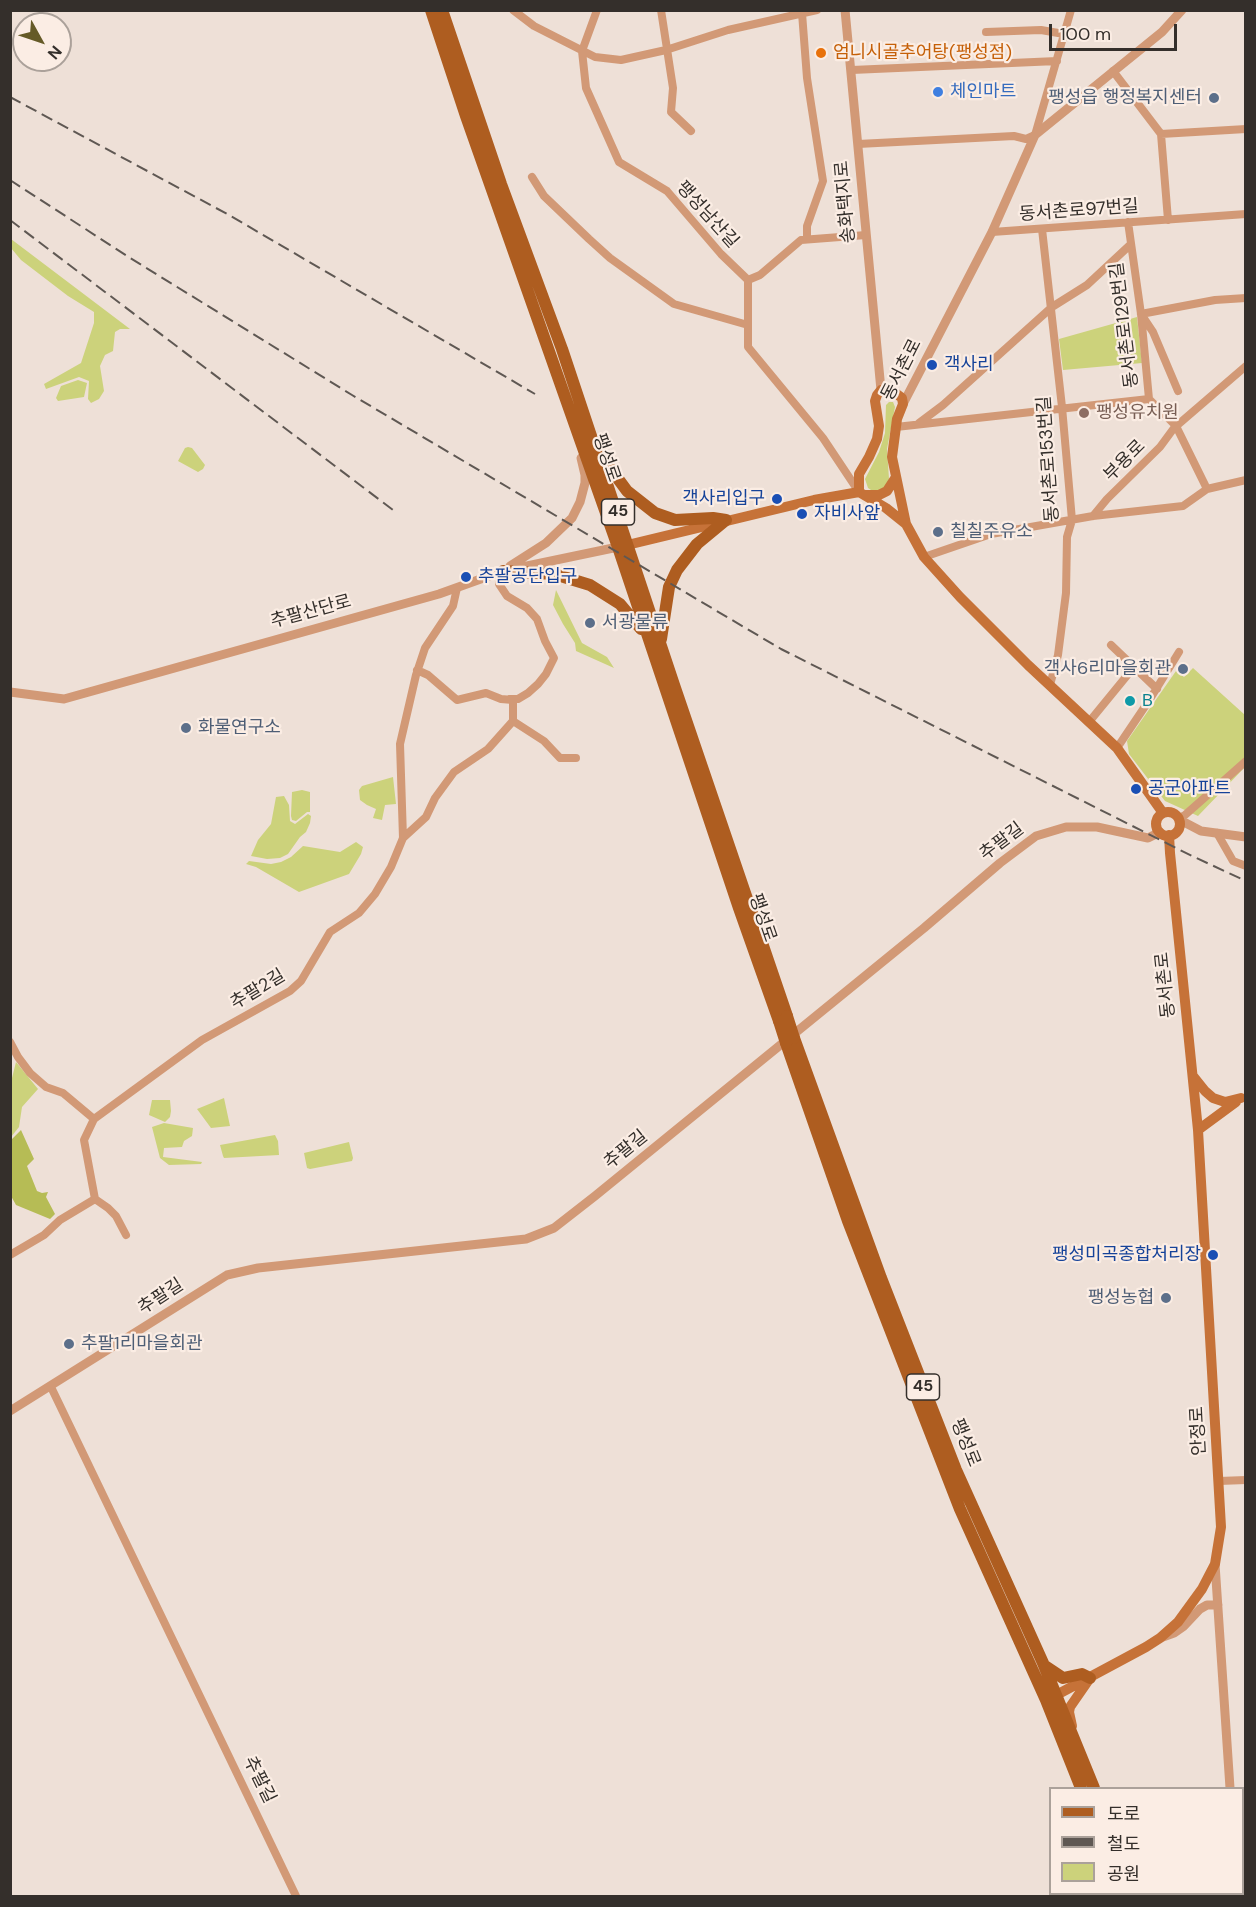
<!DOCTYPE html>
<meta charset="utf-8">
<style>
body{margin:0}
#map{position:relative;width:1256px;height:1907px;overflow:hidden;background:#eee0d7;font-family:"DM Sans","Noto Sans KR",sans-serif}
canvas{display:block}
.frame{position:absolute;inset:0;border:12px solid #342f2b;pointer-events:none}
.legend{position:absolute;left:1049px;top:1787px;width:195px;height:108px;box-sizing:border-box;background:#fbede4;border:2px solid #aba19a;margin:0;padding:8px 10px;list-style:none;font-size:18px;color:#342f2b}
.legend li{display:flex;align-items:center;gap:12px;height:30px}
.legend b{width:30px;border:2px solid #aba19a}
.north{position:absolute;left:12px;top:12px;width:60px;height:60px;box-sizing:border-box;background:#fbede4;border:2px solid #aba19a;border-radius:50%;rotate:130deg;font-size:16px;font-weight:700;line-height:24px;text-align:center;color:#342f2b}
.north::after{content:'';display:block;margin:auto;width:21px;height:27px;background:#655a27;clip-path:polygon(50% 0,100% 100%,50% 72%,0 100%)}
.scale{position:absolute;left:1049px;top:24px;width:128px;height:27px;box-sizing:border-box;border:3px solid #342f2b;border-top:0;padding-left:8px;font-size:18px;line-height:21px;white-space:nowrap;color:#342f2b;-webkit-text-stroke:4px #fbede4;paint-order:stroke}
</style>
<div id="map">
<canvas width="1256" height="1907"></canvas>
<div class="frame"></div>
<ul class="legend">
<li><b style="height:8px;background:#ae5d20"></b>도로</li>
<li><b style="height:8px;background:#5f5853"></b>철도</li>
<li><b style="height:16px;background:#ccd27b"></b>공원</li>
</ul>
<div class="north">N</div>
<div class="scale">100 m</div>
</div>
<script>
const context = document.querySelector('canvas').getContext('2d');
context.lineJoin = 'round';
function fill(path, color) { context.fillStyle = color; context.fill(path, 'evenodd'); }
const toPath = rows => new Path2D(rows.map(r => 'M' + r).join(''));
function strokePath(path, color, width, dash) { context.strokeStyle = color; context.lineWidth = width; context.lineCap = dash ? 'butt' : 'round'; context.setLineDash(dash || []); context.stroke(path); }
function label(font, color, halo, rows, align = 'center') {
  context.font = font + ' "DM Sans","Noto Sans KR",sans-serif'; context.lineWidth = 4.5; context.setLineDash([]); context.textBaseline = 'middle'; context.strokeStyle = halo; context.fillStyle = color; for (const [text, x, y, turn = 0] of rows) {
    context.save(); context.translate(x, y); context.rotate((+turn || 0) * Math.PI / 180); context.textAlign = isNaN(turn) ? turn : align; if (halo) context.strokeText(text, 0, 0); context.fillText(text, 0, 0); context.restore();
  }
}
fill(toPath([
 [11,239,130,329,120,329,115,332,113,351,105,355,100,366,104,391,99,399,91,403,88,399,89,381,79,377,46,389,44,384,81,363,94,323,94,312,68,296,21,260,11,248],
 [1137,317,1142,363,1063,370,1059,339],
 [78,380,87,383,84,397,58,401,56,398,61,386],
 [889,402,893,402,895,407,887,449,889,479,888,486,874,492,868,488,865,479,879,452,885,433,886,405],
 [188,447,192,448,205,465,203,469,198,472,178,461,185,448],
 [556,590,582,643,607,657,614,668,576,651,575,643,563,624,553,605],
 [1193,668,1245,715,1245,767,1198,816,1165,801,1129,754,1127,741,1176,671,1184,677],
 [393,777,396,804,385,805,382,820,373,818,376,809,367,805,360,800,359,790,362,786],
 [302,790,310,792,310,812,307,812,296,821,292,820,291,816,292,792],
 [284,796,289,805,290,821,295,824,308,814,311,816,310,823,306,832,300,837,288,854,280,858,267,859,251,856,258,840,271,824,276,797],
 [356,842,363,847,361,854,349,874,299,892,256,867,246,864,249,861,271,864,281,862,291,857,303,846,340,852],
 [16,1062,38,1089,22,1107,19,1127,11,1137,11,1082],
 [224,1098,230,1126,211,1128,197,1109],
 [152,1100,170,1100,171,1111,170,1117,165,1122,149,1115],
 [164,1123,193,1128,192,1136,184,1141,182,1147,164,1148,163,1157,202,1162,201,1164,169,1165,160,1158,152,1127],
 [275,1135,278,1141,279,1155,224,1158,223,1156,220,1145],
 [349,1142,353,1158,352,1161,310,1169,307,1168,304,1153]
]), '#ccd27b');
fill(toPath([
 [21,1130,34,1159,27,1166,37,1191,42,1193,48,1192,46,1197,55,1214,50,1219,16,1205,11,1196,11,1140]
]), '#b6bc55');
strokePath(toPath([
 [513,10,534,26,595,57,621,60,666,50,728,30,817,10],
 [597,10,582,51,586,88,619,162,667,191,721,254,748,280,748,347,823,438,859,492],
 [661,10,673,88,671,112,691,131],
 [802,13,807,78,823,181,807,226,807,239],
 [986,32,1041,30,1064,34],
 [852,70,1057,61],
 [1113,71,1161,134,1168,220],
 [1161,134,1246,129],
 [858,144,1014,136,1026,139,1035,135,1071,10],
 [532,177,544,196,589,239,610,258,674,304,748,325],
 [1042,229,1062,407,1072,520,1067,537,1066,593,1058,655,1050,685],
 [992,232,1246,214],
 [748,280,760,275,801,240,866,235],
 [1178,391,1153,332,1141,314,1215,300,1246,298],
 [1149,399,1176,426,1207,489,1246,480],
 [919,423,943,405,1052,307,1087,285,1130,245],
 [896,427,1149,399,1141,314,1128,222],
 [1093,516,1107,499,1160,447,1174,428,1246,366],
 [924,557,991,534,1093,516,1183,506,1207,489],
 [503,571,499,584,507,596,527,608,537,619,545,641,554,658,546,674,538,684,528,693,518,699,510,699],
 [1111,645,1157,689],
 [417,670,428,675,457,700,486,693,501,699,513,700,513,721,544,741,560,758,576,758],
 [1089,722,1134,667],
 [1117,748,1150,699,1179,652],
 [1179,818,1185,815,1246,761],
 [1217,833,1233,861,1246,866],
 [403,838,426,817,435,798,454,772,488,749,513,721],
 [10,1042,18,1057,30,1073,46,1087,63,1093,94,1119],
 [126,1235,116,1216,108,1208,95,1199,84,1140,94,1119,202,1040,290,991,301,981,330,932,359,913,375,894,391,867,403,838,400,744,416,675,425,648,453,606,457,588],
 [10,1255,44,1235,60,1220,95,1199],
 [51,1387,296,1896],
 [1219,1481,1246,1480],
 [1242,1891,1246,1891]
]), '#d29976', 8);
strokePath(toPath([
 [845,10,881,390],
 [903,404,992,232,1035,135,1162,32,1182,10],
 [510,566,546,543,572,518,580,502,585,483,585,475,581,458],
 [10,692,64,699,439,594,503,571,618,547],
 [1180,820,1201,831,1246,837],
 [10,1411,227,1275,258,1268,526,1239,554,1228,595,1196,924,928,1000,863,1036,836,1066,827,1097,827,1148,838,1160,832],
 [1215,1564,1230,1788],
 [1163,1637,1174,1633,1184,1626,1200,1609,1207,1605,1218,1605],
 [1238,1894,1239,1896]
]), '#d29976', 9);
strokePath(toPath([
 [859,492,859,474,869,457,877,439,879,426,875,401,877,395,881,390,890,389,902,398,903,404,897,419,892,457,906,524,924,557,960,597,1028,665,1117,748,1163,813],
 [859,492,886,508,906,524],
 [866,495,879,495,887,491,896,477],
 [619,547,814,500,859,492],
 '1156 824a12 12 0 1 1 24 0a12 12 0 1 1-24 0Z',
 [1193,1076,1205,1091,1213,1098,1225,1102,1241,1098],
 [1198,1130,1236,1102],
 [1049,1699,1146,1647,1160,1638,1178,1622,1202,1589,1215,1564,1221,1527,1198,1130,1170,853,1169,835],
 [1072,1726,1069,1712,1070,1707,1088,1681]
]), '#c67238', 10);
strokePath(toPath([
 [431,10,466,116,618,547,739,908,779,1021],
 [442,10,501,184,562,349,674,685,787,1016],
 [605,461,627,491,655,513,675,520,713,518,726,520],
 [503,571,554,574,590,585,620,604,641,629],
 [661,639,669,587,677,570,697,544,726,520],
 [794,1038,881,1278,956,1470,1043,1663,1094,1788],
 [786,1043,848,1221,960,1509,1046,1700,1081,1788],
 [1045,1666,1063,1678,1082,1674,1090,1678],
 [1122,1894,1123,1896],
 [1133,1894,1134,1896]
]), '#ae5d20', 12);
strokePath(toPath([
 [10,97,229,215,535,394],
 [10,180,127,256,352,395,781,649,1192,856,1246,881],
 [10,220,397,513]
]), '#5f5853', 2, [12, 6]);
strokePath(toPath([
 [787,1016,794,1038],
 [779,1021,786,1043]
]), '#ae5d20', 12);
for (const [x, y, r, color] of [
 [821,53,6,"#e8710a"],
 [938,92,6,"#3f7fe0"],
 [1214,98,6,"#5c6f8a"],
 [932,365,6,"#1a4fb4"],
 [1084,413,6,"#8d6e63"],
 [777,499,6,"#1a4fb4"],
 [802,514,6,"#1a4fb4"],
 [938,532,6,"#5c6f8a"],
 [466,577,6,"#1a4fb4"],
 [590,623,6,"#5c6f8a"],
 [1183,669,6,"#5c6f8a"],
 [1130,701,6,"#0f9aa8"],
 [186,728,6,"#5c6f8a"],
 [1136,789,6,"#1a4fb4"],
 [1213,1255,6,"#1a4fb4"],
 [1166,1298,6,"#5c6f8a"],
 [69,1344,6,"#5c6f8a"]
]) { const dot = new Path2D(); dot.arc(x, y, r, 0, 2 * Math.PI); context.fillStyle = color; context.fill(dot); strokePath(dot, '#fbede4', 2); }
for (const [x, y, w] of [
 [618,512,33],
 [923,1387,33]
]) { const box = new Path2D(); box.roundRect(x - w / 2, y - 13, w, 26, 4.5); context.fillStyle = '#fbede4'; context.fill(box); strokePath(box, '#342f2b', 1.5); }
label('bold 16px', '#342f2b', null, [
 ["45",618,512],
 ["45",923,1387]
]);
label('18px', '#c56008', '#fbede4', [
 ["엄니시골추어탕(팽성점)",833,53]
], 'left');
label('18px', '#366cbe', '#fbede4', [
 ["체인마트",950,92]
], 'left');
label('18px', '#4e5e75', '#fbede4', [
 ["팽성읍 행정복지센터",1202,98,"right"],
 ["칠칠주유소",950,532],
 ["서광물류",602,623],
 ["객사6리마을회관",1171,669,"right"],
 ["화물연구소",198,728],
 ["팽성농협",1154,1298,"right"],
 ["추팔1리마을회관",81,1344]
], 'left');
label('18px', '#342f2b', '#fbede4', [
 ["송화택지로",846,202,-95],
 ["동서촌로97번길",1079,211,-4],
 ["팽성남산길",707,215,48],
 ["동서촌로129번길",1125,325,-97],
 ["동서촌로",902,370,-63],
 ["팽성로",606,458,71],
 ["동서촌로153번길",1049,459,-94],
 ["부용로",1125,461,-45],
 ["추팔산단로",311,612,-15],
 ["추팔길",1002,842,-37],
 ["팽성로",762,918,71],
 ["동서촌로",1166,985,-96],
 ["추팔2길",258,990,-31],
 ["추팔길",626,1150,-39],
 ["추팔길",161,1297,-33],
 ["안정로",1199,1431,-93],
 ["팽성로",965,1443,68],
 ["추팔길",259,1780,64]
]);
label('18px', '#164399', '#fbede4', [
 ["객사리",944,365],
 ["객사리입구",765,499,"right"],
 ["자비사앞",814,514],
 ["추팔공단입구",478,577],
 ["공군아파트",1148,789],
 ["팽성미곡종합처리장",1201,1255,"right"]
], 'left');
label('18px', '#785e54', '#fbede4', [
 ["팽성유치원",1096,413]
], 'left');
label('18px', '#0d838f', '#fbede4', [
 ["B",1142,701]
], 'left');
</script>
